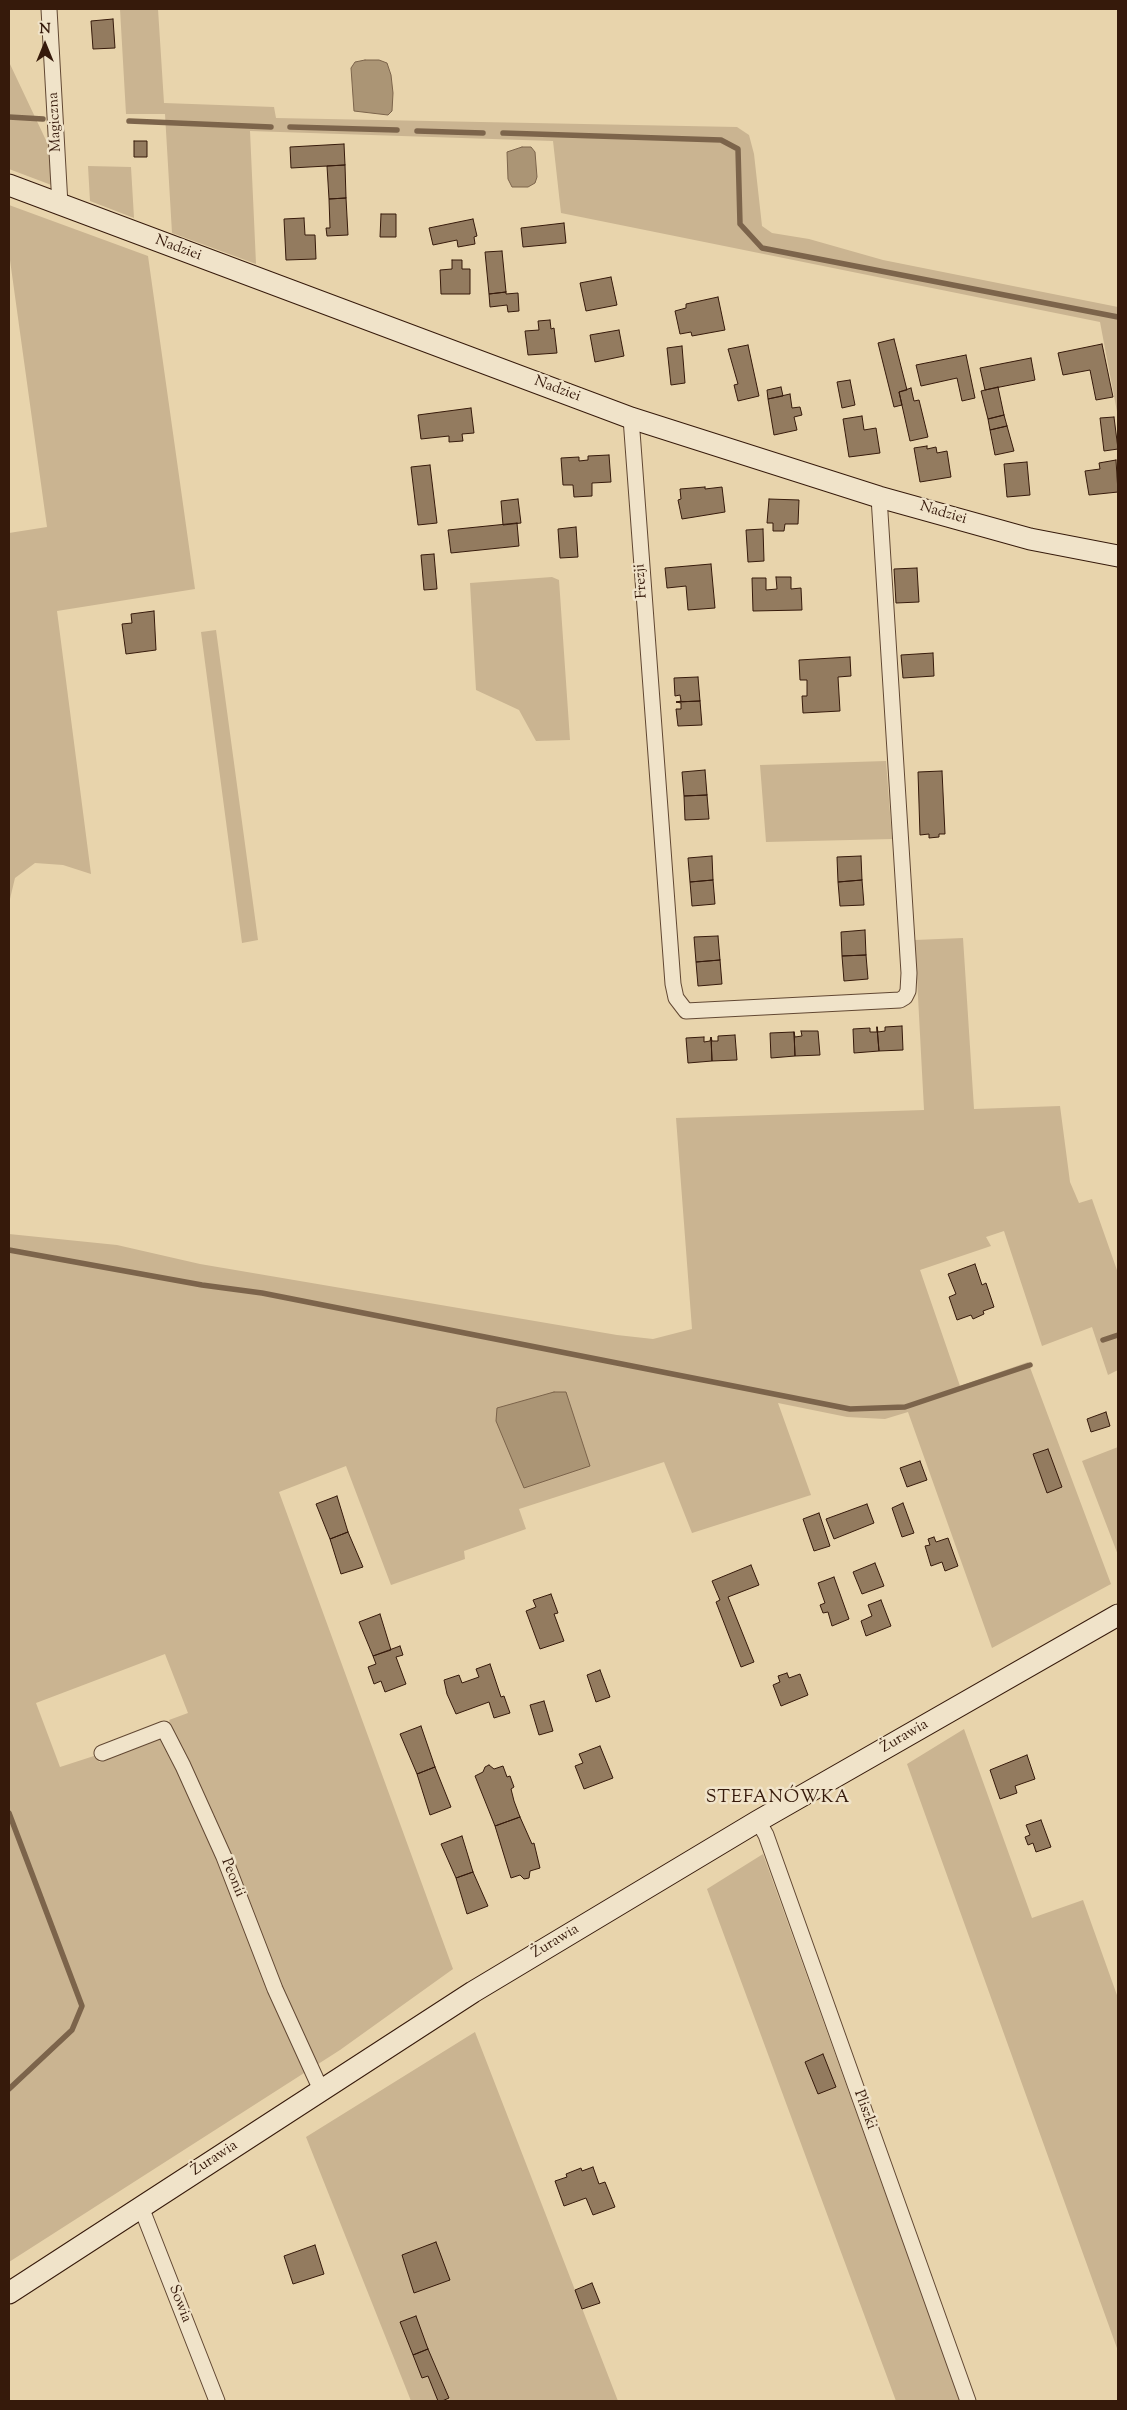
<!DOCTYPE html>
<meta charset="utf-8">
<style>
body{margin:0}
#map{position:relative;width:1127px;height:2410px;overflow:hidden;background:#e8d4ac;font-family:"Sorts Mill Goudy",serif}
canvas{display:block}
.frame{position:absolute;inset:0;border:10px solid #361a0b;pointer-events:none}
.north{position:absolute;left:20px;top:20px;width:50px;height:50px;-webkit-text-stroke:4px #f0e3c9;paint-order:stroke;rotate:0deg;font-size:14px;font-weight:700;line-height:20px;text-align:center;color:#361a0b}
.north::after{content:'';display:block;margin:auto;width:18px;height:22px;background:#361a0b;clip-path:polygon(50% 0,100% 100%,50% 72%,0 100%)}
</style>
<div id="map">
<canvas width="1127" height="2410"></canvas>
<div class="frame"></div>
<div class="north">N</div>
</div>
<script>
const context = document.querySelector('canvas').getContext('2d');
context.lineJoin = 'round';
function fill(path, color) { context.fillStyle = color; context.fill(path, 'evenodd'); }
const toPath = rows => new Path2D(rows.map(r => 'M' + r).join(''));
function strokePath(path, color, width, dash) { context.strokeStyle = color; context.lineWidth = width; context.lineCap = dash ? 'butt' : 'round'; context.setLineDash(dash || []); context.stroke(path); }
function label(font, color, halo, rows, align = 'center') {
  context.font = font + ' "Sorts Mill Goudy",serif'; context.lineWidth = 5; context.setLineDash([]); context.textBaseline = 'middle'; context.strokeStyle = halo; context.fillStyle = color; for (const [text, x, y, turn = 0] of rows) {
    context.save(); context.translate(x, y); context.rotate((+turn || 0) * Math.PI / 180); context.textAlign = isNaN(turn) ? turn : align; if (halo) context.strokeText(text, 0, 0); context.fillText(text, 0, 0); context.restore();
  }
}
fill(toPath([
 [120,9,158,9,164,103,274,107,276,118,737,127,749,135,754,154,762,226,772,233,809,239,883,260,1118,307,1118,417,1100,322,561,213,553,141,250,131,256,264,172,233,165,114,126,114],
 [9,62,52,153,54,186,9,169],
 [88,166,131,167,134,218,90,201],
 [9,205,148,256,195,589,57,611,91,874,63,865,35,863,15,878,9,903,9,533,47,527,9,253],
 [552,577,559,580,570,740,536,741,519,710,476,690,470,583],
 [216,630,258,940,242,943,201,632],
 [886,761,892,839,766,842,760,765],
 [963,938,974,1109,1060,1106,1070,1182,1079,1203,1092,1199,1118,1273,1118,1370,1108,1375,1092,1327,1042,1346,1004,1231,986,1237,991,1246,920,1270,960,1386,1028,1362,1111,1584,992,1648,908,1412,885,1419,847,1417,778,1403,811,1495,692,1533,664,1462,519,1509,526,1529,464,1551,465,1559,391,1585,346,1466,279,1492,453,1969,340,2050,9,2262,9,1234,117,1245,200,1264,617,1335,653,1339,692,1329,676,1118,924,1110,915,940],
 [165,1654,188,1713,169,1720,174,1733,99,1762,97,1755,60,1767,36,1703],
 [1118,1447,1118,1555,1082,1461],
 [964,1729,1032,1918,1083,1900,1118,1998,1118,2351,907,1764],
 [763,1854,960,2401,896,2401,707,1889],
 [475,2032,618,2401,411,2401,306,2137]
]), '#cab491');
const water = toPath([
 [365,60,379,60,387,63,391,75,393,93,392,111,388,115,354,111,351,68,355,62,365,60],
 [522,147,531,147,535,152,537,177,535,183,528,187,512,187,508,179,507,152,522,147],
 [554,1392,566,1392,590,1466,524,1488,496,1421,497,1408,554,1392]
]);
fill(water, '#ab9575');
strokePath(water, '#7c644b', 1);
strokePath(toPath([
 [9,117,43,119],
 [129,121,271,127],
 [290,127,397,130],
 [417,131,483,133],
 [503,133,721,140,738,149,740,224,762,248,1118,317],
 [9,1250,202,1285,262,1293,850,1409,905,1407,1030,1365],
 [1103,1340,1118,1335],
 [9,1813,82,2006,72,2030,9,2089]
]), '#7c644b', 5.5);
const building = toPath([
 [113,19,115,48,93,49,91,21,113,19],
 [134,141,147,141,147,157,134,157,134,141],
 [344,144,345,165,291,168,290,147,344,144],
 [345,165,346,198,329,199,327,166,345,165],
 [346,198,348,235,327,236,326,228,330,228,329,199,346,198],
 [381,214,396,214,396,237,380,237,381,214],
 [304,218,305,235,315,235,316,259,286,260,284,219,304,218],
 [473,219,477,236,474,237,475,244,458,247,457,240,433,245,429,228,473,219],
 [564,223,566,243,523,247,521,228,564,223],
 [502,251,506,292,489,294,485,252,502,251],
 [452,260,462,260,462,269,470,269,470,294,441,294,440,270,452,269,452,260],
 [611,277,617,305,586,311,580,283,611,277],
 [506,292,506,294,518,293,519,311,508,312,507,305,490,307,489,294,506,292],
 [718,297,725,330,692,336,691,332,680,334,675,311,686,308,686,304,718,297],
 [550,320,551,329,554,328,557,353,528,355,525,331,539,330,538,321,550,320],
 [619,330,624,356,595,362,590,335,619,330],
 [894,339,907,390,899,392,902,405,894,407,878,343,894,339],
 [1102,344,1113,397,1096,400,1090,370,1063,375,1058,353,1102,344],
 [748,345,759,396,738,401,734,385,738,384,728,349,748,345],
 [682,346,685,383,671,385,667,348,682,346],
 [966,355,975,398,962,401,957,378,921,386,916,365,966,355],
 [1031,358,1035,380,985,390,980,368,1031,358],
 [850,380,855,405,842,408,837,382,850,380],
 [781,387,783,396,768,399,767,390,781,387],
 [998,387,1004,415,988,419,981,391,998,387],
 [911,388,914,401,919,400,928,437,910,441,899,392,911,388],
 [790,394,792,408,800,407,802,415,794,417,797,430,774,435,768,399,790,394],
 [471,408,474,433,462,434,463,441,449,442,449,436,421,439,418,415,471,408],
 [1004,415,1007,426,990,430,988,419,1004,415],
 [862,416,864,430,876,428,880,453,849,457,843,419,862,416],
 [1114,417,1118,449,1104,451,1100,418,1114,417],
 [1007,426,1014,451,995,455,990,430,1007,426],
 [927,446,927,449,936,447,937,453,947,451,951,477,920,482,914,448,927,446],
 [609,455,611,482,592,483,592,496,574,497,573,485,563,485,561,458,579,457,579,461,588,460,588,456,609,455],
 [1116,460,1118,492,1089,495,1085,471,1100,469,1099,463,1116,460],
 [1027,462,1030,495,1007,497,1004,464,1027,462],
 [430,465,437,523,418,525,411,467,430,465],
 [705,487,705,489,722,487,725,512,682,519,678,500,681,499,680,489,705,487],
 [518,499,521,523,503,525,501,501,518,499],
 [769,499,799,500,798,524,785,524,784,531,773,531,773,523,767,523,769,499],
 [517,523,519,546,451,553,448,530,517,523],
 [576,527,578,557,560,558,558,529,576,527],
 [763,529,764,561,748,562,746,530,763,529],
 [434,554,437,589,424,590,421,555,434,554],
 [711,564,715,608,688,610,686,586,667,588,665,568,711,564],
 [917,568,919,602,896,603,894,569,917,568],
 [776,577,791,577,791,589,801,588,802,610,753,611,752,578,766,578,766,590,777,589,776,577],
 [154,611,156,650,126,654,122,624,132,623,131,614,154,611],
 [933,653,934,676,903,678,901,655,933,653],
 [850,657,851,676,838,677,840,711,803,713,802,696,807,696,807,680,800,680,799,660,850,657],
 [698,677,700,701,676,702,681,701,680,695,675,696,674,678,698,677],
 [700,701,702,725,678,726,676,709,681,709,681,703,676,702,700,701],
 [705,770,707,795,684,796,682,772,705,770],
 [942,771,945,834,939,834,939,837,929,838,929,834,920,835,918,772,942,771],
 [707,795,709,819,685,820,684,796,707,795],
 [712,856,713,880,690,882,688,858,712,856],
 [861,856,862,880,838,882,837,857,861,856],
 [713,880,715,904,692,906,690,882,713,880],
 [862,880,864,905,840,906,838,882,862,880],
 [865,930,866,955,842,956,841,932,865,930],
 [718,936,720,960,696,962,694,937,718,936],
 [866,955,868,979,844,981,842,956,866,955],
 [720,960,722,984,698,986,696,962,720,960],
 [902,1026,903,1050,879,1051,877,1027,878,1032,885,1031,885,1027,902,1026],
 [877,1027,879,1051,854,1053,853,1029,870,1028,870,1032,877,1032,877,1027],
 [801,1031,818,1031,820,1055,795,1056,794,1032,795,1037,802,1036,801,1031],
 [794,1032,795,1056,771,1058,770,1033,794,1032],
 [735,1035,737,1060,712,1061,711,1037,712,1041,718,1041,718,1036,735,1035],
 [704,1037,704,1042,710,1041,711,1037,712,1061,688,1063,686,1038,704,1037],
 [975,1264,982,1285,986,1283,994,1307,983,1311,984,1314,973,1319,971,1315,957,1320,949,1297,956,1294,948,1274,975,1264],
 [1106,1412,1110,1426,1091,1432,1087,1419,1106,1412],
 [1048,1449,1062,1487,1047,1493,1033,1454,1048,1449],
 [920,1461,927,1480,907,1487,900,1468,920,1461],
 [337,1496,348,1532,330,1539,316,1504,337,1496],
 [903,1503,914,1533,902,1537,892,1508,903,1503],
 [867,1504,874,1523,834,1539,826,1519,867,1504],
 [819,1513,830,1546,814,1551,803,1519,819,1513],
 [348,1532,363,1567,341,1574,330,1539,348,1532],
 [934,1537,936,1542,948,1538,958,1566,945,1571,942,1562,931,1566,925,1546,930,1545,928,1539,934,1537],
 [875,1563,884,1586,862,1594,853,1572,875,1563],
 [751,1565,759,1585,728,1597,754,1662,741,1667,716,1602,720,1600,712,1581,751,1565],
 [834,1577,849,1619,832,1626,828,1612,823,1613,820,1605,825,1603,818,1583,834,1577],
 [551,1594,558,1613,554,1614,564,1641,540,1649,526,1611,536,1607,533,1600,551,1594],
 [881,1600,891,1626,866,1636,861,1621,872,1616,868,1605,881,1600],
 [380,1614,391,1650,373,1656,359,1622,380,1614],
 [400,1646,403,1655,396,1657,406,1684,385,1692,381,1681,374,1684,368,1667,376,1664,373,1656,400,1646],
 [490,1664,501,1697,504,1696,510,1713,494,1718,489,1702,456,1714,447,1694,444,1680,459,1675,462,1683,479,1677,476,1669,490,1664],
 [600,1670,610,1697,596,1702,587,1675,600,1670],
 [787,1673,789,1678,800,1674,808,1695,781,1706,773,1685,780,1682,778,1676,787,1673],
 [544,1701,553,1731,539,1735,530,1705,544,1701],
 [421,1726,435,1767,417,1774,400,1734,421,1726],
 [600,1746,613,1778,584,1789,575,1766,583,1763,579,1754,600,1746],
 [1027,1755,1035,1779,1015,1786,1017,1793,1000,1799,990,1770,1027,1755],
 [489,1765,494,1769,503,1766,507,1777,510,1776,514,1787,511,1789,514,1801,520,1817,495,1826,475,1776,483,1772,485,1767,489,1765],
 [435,1767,451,1807,430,1815,417,1774,435,1767],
 [520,1817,532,1844,534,1843,540,1868,530,1871,529,1878,524,1879,520,1875,511,1878,495,1826,520,1817],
 [1041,1820,1051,1847,1036,1852,1033,1843,1028,1845,1025,1837,1030,1835,1026,1825,1041,1820],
 [462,1836,473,1872,456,1878,441,1844,462,1836],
 [473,1872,488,1906,467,1914,456,1878,473,1872],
 [823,2054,836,2087,818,2094,805,2062,823,2054],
 [593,2167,599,2184,605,2182,615,2207,593,2215,586,2198,564,2206,555,2181,567,2177,566,2174,581,2168,582,2171,593,2167],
 [436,2242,450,2280,414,2293,402,2255,436,2242],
 [315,2245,324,2274,293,2284,284,2256,315,2245],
 [592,2283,600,2303,582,2309,575,2290,592,2283],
 [416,2316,428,2349,413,2355,400,2322,416,2316],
 [428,2349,449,2398,442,2401,438,2401,428,2376,422,2378,413,2355,428,2349]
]);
fill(building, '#937b5f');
strokePath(building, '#361a0b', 1);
const street = toPath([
 [49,9,60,205],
 [631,418,673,984,676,998,686,1011,900,1000,905,997,908,991,909,973,879,497],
 [102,1753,164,1729,183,1766,224,1857,275,1989,321,2090],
 [758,1821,766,1835,968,2401],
 [141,2207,217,2401]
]);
const secondary = toPath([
 [9,185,631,418,879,497,1030,539,1118,556],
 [9,2293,473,1992,758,1821,1118,1615]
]);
strokePath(street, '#624833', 17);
strokePath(secondary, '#361a0b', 23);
strokePath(street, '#f0e3c9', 15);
strokePath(secondary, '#f0e3c9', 21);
label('15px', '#361a0b', '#f0e3c9', [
 ["Magiczna",56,122,-93],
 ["Nadziei",178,249,20],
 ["Nadziei",557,390,20],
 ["Nadziei",943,514,16],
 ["Frezji",642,581,-94],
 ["Żurawia",905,1737,-30],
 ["Peonii",232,1878,68],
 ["Żurawia",556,1942,-31],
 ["Pliszki",864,2110,70],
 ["Żurawia",215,2159,-33],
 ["Sowia",179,2304,69]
]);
context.letterSpacing = '1px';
label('18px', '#361a0b', '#f0e3c9', [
 ["STEFANÓWKA",778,1799]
]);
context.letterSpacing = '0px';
</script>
